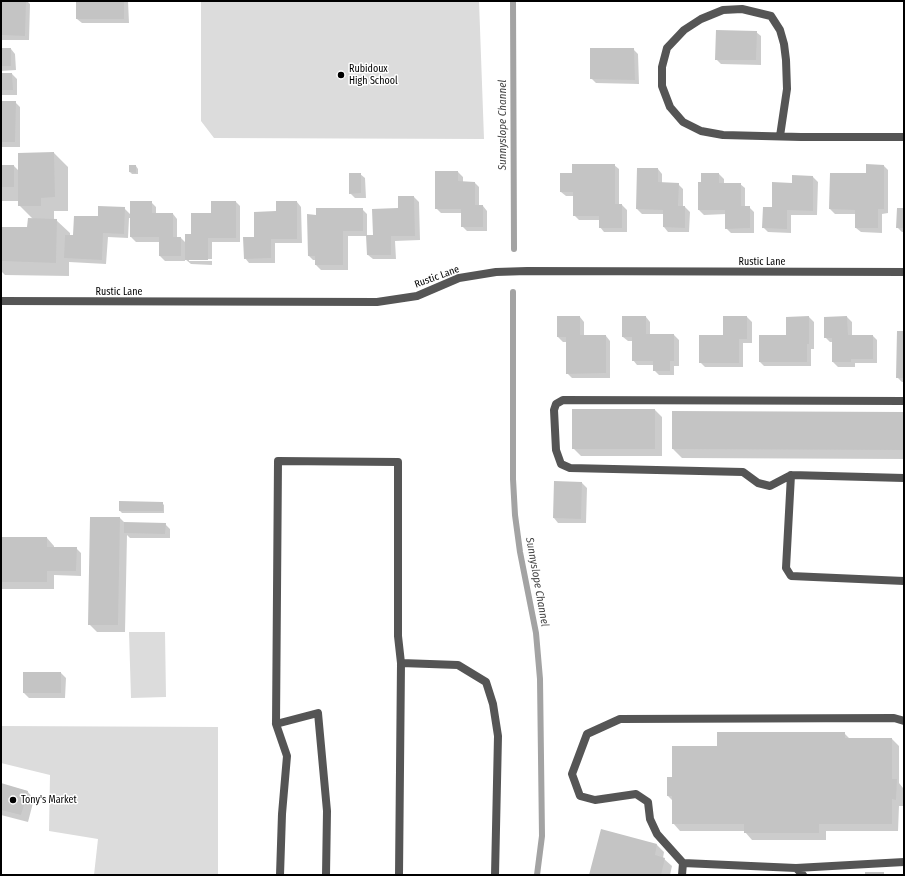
<!DOCTYPE html>
<style>
body{margin:0}
#map{position:relative;width:905px;height:876px;overflow:hidden;background:#fff;font-family:"Fira Sans Condensed",sans-serif}
canvas{display:block}
.frame{position:absolute;inset:0;border:2px solid #000;pointer-events:none}
</style>
<div id="map">
<canvas width="905" height="876"></canvas>
<div class="frame"></div>
</div>
<script>
const context = document.querySelector('canvas').getContext('2d');
context.lineJoin = 'round';
function fill(path, color) { context.fillStyle = color; context.fill(path, 'evenodd'); }
const toPath = rows => new Path2D(rows.map(r => 'M' + r).join(''));
function strokePath(path, color, width, dash) { context.strokeStyle = color; context.lineWidth = width; context.lineCap = dash ? 'butt' : 'round'; context.setLineDash(dash || []); context.stroke(path); }
function label(font, color, halo, rows, align = 'center') {
  context.font = font + ' "Fira Sans Condensed",sans-serif'; context.lineWidth = 3; context.setLineDash([]); context.textBaseline = 'middle'; context.strokeStyle = halo; context.fillStyle = color; for (const [text, x, y, turn = 0] of rows) {
    context.save(); context.translate(x, y); context.rotate((+turn || 0) * Math.PI / 180); context.textAlign = isNaN(turn) ? turn : align; if (halo) context.strokeText(text, 0, 0); context.fillText(text, 0, 0); context.restore();
  }
}
fill(toPath([
 [201,1,479,1,484,139,214,138,201,121],
 [129,632,165,632,166,697,131,698],
 [1,726,218,727,218,875,94,875,98,839,49,831,50,775,1,763]
]), '#dcdcdc');
fill(toPath([
 [1,1,27,1,30,4,29,40,1,40],
 [77,1,128,1,129,23,82,23,77,19],
 [732,1,755,1,755,2,733,2],
 [756,32,761,36,761,65,721,64,716,59],
 [1,49,11,49,15,54,16,70,1,71],
 [633,49,638,54,639,84,596,83,591,78],
 [1,74,12,74,17,79,17,95,1,95],
 [1,102,15,102,20,107,20,147,1,147],
 [54,153,68,167,68,211,54,211,54,220,56,220,70,233,70,236,74,236,99,218,124,208,131,215,151,202,156,207,156,214,173,214,177,219,177,238,181,238,186,243,192,235,212,214,236,202,240,206,240,242,212,242,212,259,189,259,189,261,212,261,212,265,191,264,185,259,185,261,165,261,160,256,160,242,136,242,131,237,131,218,129,218,128,238,108,237,106,264,69,262,69,276,5,275,1,271,1,228,28,228,33,219,19,205,19,201,1,201,1,166,14,166,19,171,19,154],
 [614,165,619,169,619,205,622,205,627,210,627,232,604,232,600,227,600,220,579,220,574,215,574,196,566,196,561,192],
 [136,166,138,169,138,174,132,174,130,172],
 [884,166,888,170,888,213,882,214,882,233,861,232,856,228,856,214,835,214,830,209,867,174],
 [638,169,658,169,662,174,662,183,678,184,683,189,683,207,685,207,690,212,689,232,668,232,664,227,664,214,642,214,637,209],
 [458,172,463,177,463,182,475,183,479,187,479,206,483,206,487,211,487,231,467,231,462,226,462,213,441,213,436,208],
 [360,174,365,178,366,198,355,198,350,193],
 [719,174,724,179,724,184,740,184,745,188,745,207,749,207,754,212,754,233,731,233,726,228,726,214,704,215,699,210],
 [813,177,818,182,817,215,791,215,791,233,768,232,763,227,773,208,793,184],
 [904,180,904,232,902,232,897,227,904,209],
 [399,197,414,197,419,202,420,240,395,241,396,259,373,259,368,255,374,236,399,209],
 [297,202,301,207,302,243,275,243,275,263,249,263,245,258,255,238,277,212],
 [362,209,367,214,367,236,348,236,348,270,321,270,316,265,316,260,313,260,309,256,317,216],
 [580,317,584,322,584,336,606,336,610,341,610,378,572,378,567,373,567,342,563,342,558,337],
 [646,317,650,322,650,335,674,335,679,340,679,366,674,366,674,375,659,375,654,370,654,365,637,365,633,360,633,341,628,341,623,337],
 [747,317,752,322,752,343,743,343,743,367,705,367,700,362,724,336],
 [809,317,814,322,814,349,811,349,811,366,764,366,760,362,787,336,787,318],
 [847,317,852,322,852,336,873,336,877,340,877,363,855,363,855,367,838,367,833,362,833,342,830,342,825,337],
 [904,332,904,382,902,382,897,377],
 [655,410,662,417,662,456,581,456,573,448],
 [904,413,904,459,682,458,673,449],
 [555,482,582,483,587,488,586,523,558,523,554,518],
 [162,503,164,505,164,513,122,513,120,511],
 [120,518,125,523,165,524,170,529,170,538,130,538,127,535,125,632,97,632,89,624],
 [1,538,47,538,54,546,54,548,76,548,81,553,81,576,54,575,54,589,1,589],
 [61,673,66,678,65,698,29,698,24,693],
 [844,733,850,739,892,739,899,746,899,783,903,788,903,806,899,806,898,831,826,831,826,840,752,840,745,832,745,831,680,831,673,823,673,801,668,796,673,778,718,747],
 [1,784,27,791,34,799,28,822,1,815],
 [602,830,657,845,664,852,663,858,672,866,670,875,590,875]
]), '#0003');
strokePath(toPath([
 [513,1,514,249],
 [513,292,513,479,515,515,520,552,536,633,540,679,542,836,537,875]
]), '#a3a3a3', 6);
fill(toPath([
 [1,1,26,1,25,36,1,35],
 [76,1,124,1,124,19,76,19],
 [716,30,757,31,756,60,715,60],
 [1,48,11,48,11,66,1,66],
 [590,48,634,48,635,80,590,79],
 [1,73,12,73,13,90,1,90],
 [1,101,16,101,15,142,1,142],
 [54,152,55,197,41,198,41,206,18,206,18,153],
 [572,164,615,164,615,204,622,204,622,228,599,228,599,216,573,216,573,192,560,192,560,173,572,173],
 [866,164,884,165,884,209,878,209,878,228,855,228,855,210,829,209,830,173,866,173],
 [1,165,14,165,14,187,1,187],
 [129,165,136,165,136,173,129,172],
 [637,168,658,168,658,182,679,183,678,206,685,206,685,228,663,227,663,210,636,209],
 [435,171,458,171,458,181,475,182,475,205,483,205,483,227,461,227,461,209,435,209],
 [349,173,361,173,361,193,349,194],
 [701,173,719,173,719,183,741,183,741,206,750,206,750,228,725,229,725,210,698,210,698,182,701,182],
 [792,175,813,176,813,211,787,210,787,229,762,228,763,207,772,207,772,182,792,183],
 [398,196,414,196,415,236,391,236,391,255,367,255,366,235,373,235,372,209,398,208],
 [130,201,152,201,152,213,173,213,173,237,181,237,181,256,159,256,159,237,130,237],
 [211,201,236,201,236,238,208,238,208,260,185,260,185,234,191,234,191,213,211,213],
 [276,201,297,201,297,239,271,239,271,258,244,259,243,237,254,237,254,212,276,211],
 [98,206,125,207,124,234,103,233,102,260,64,258,65,235,73,235,74,216,98,216],
 [316,208,363,208,363,231,343,231,343,265,315,265,315,256,308,256,307,214,316,215],
 [897,208,904,208,904,228,896,228],
 [28,218,57,219,56,263,1,261,1,227,27,227],
 [557,316,580,316,580,335,606,335,606,373,566,374,566,337,557,337],
 [622,316,646,316,646,334,674,334,674,361,670,361,670,371,653,371,653,361,632,361,632,337,622,337],
 [723,316,747,316,747,339,739,339,739,363,699,363,699,335,723,335],
 [809,316,809,344,807,344,807,362,759,362,759,335,786,335,786,317],
 [847,316,848,335,873,335,873,359,851,359,851,362,832,362,832,338,824,338,824,317],
 [897,331,904,331,904,378,896,378],
 [572,409,655,409,655,449,572,449],
 [672,411,904,412,904,450,672,449],
 [554,481,582,482,581,519,553,518],
 [119,501,163,502,163,511,119,511],
 [90,517,120,517,118,625,88,625],
 [124,522,166,523,165,534,124,533],
 [1,537,47,537,47,547,77,547,76,571,47,571,47,582,1,582],
 [23,672,61,672,61,693,23,693],
 [717,732,845,732,845,738,892,738,892,779,897,779,896,800,892,799,892,824,819,824,819,833,744,833,744,824,672,824,672,796,667,796,667,777,672,777,672,746,717,746],
 [1,783,28,791,21,815,1,810],
 [601,829,657,844,655,855,665,858,661,875,589,875],
 [865,872,884,872,884,875,865,875]
]), '#c4c4c4');
strokePath(toPath([
 [780,136,787,89,786,60,784,44,780,30,771,16,742,9,723,10,701,19,684,30,667,48,662,67,662,86,670,107,683,122,701,131,723,135,801,137,904,137],
 [904,401,563,400,556,404,554,410,556,450,561,464,570,468,743,472,758,483,770,486,791,475,904,478],
 [791,475,786,568,791,576,904,581],
 [276,724,318,713,327,811,326,875],
 [683,863,796,868,803,875],
 [796,868,904,862],
 [280,875,282,814,287,756,276,724,278,461,398,462,398,636,401,663,458,665,486,682,493,704,498,736,495,875],
 [399,875,401,663],
 [682,875,683,863,657,834,650,819,648,802,636,794,595,800,580,796,572,774,587,734,620,719,894,718,904,721]
]), '#555', 8);
strokePath(toPath([
 [1,301,377,302,417,296,459,278,496,272,527,271,904,272]
]), '#555', 8);
for (const [x, y, r, color] of [
 [341,75,4,"#000"],
 [13,800,4,"#000"]
]) { const dot = new Path2D(); dot.arc(x, y, r, 0, 2 * Math.PI); context.fillStyle = color; context.fill(dot); strokePath(dot, '#fff', 1.5); }
label('10px', '#000', '#fff', [
 ["Rubidoux",349,69],
 ["High School",349,81],
 ["Tony's Market",21,800]
], 'left');
label('10px', '#000', '#fff', [
 ["Rustic Lane",762,262],
 ["Rustic Lane",437,277,-20],
 ["Rustic Lane",119,292]
]);
label('italic 11px', '#444', '#fff', [
 ["Sunnyslope Channel",503,125,-90],
 ["Sunnyslope Channel",537,582,80]
]);
</script>
